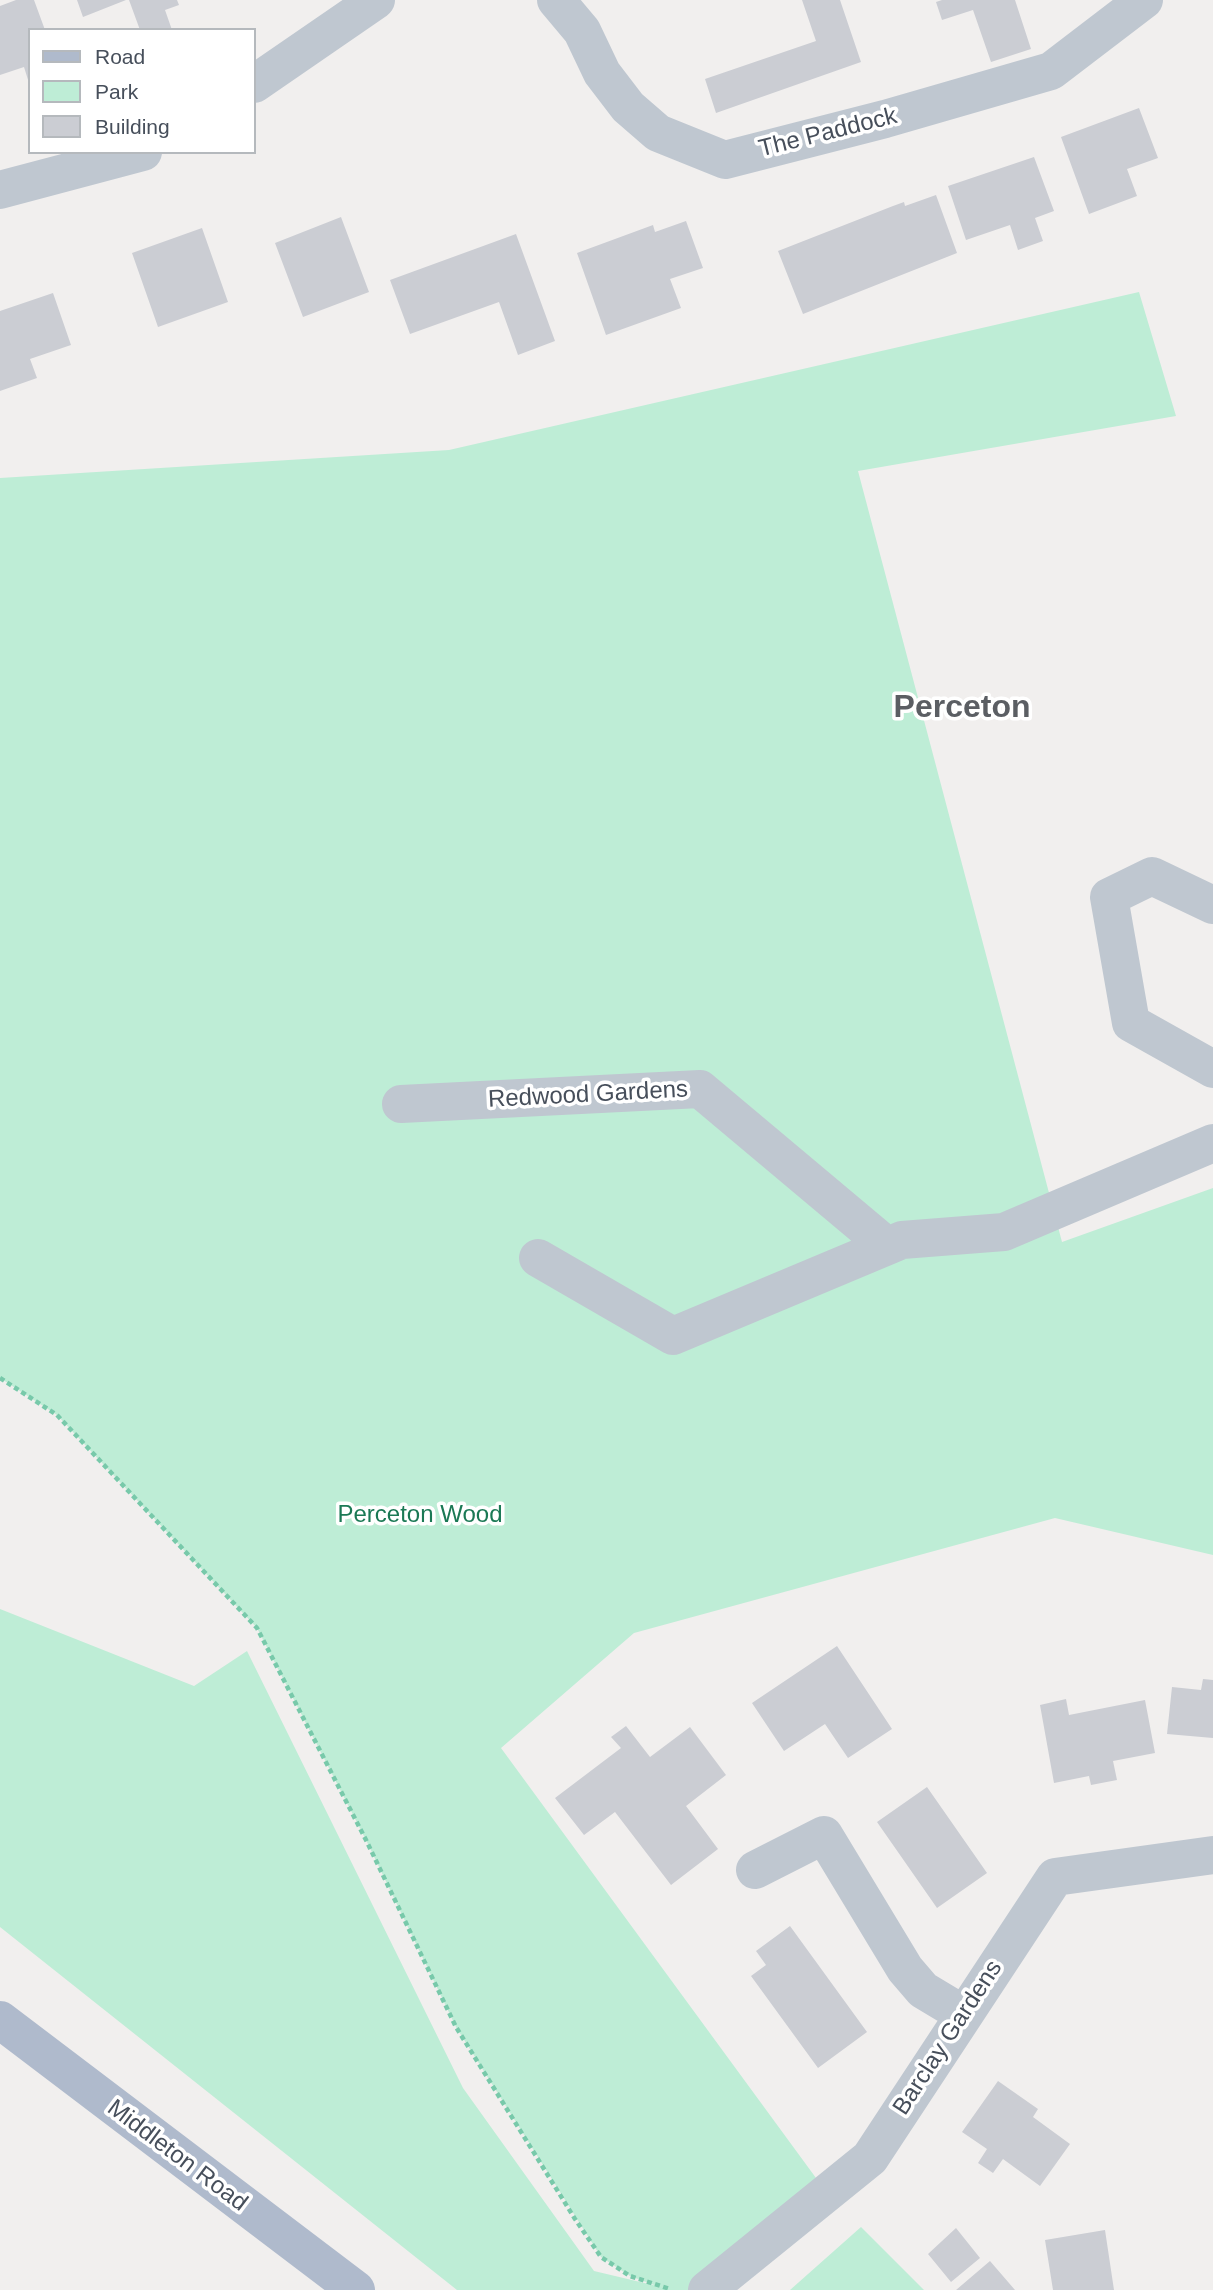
<!DOCTYPE html>
<style>
body{margin:0}
#map{position:relative;width:1213px;height:2290px;overflow:hidden;background:#f1efee;font-family:Arial,sans-serif}
canvas{display:block}
.legend{position:absolute;left:28px;top:28px;width:228px;height:126px;box-sizing:border-box;background:#fff;border:2px solid #b5b9bd;margin:0;padding:9px 12px;list-style:none;font-size:21px;color:#474f5b}
.legend li{display:flex;align-items:center;gap:14px;height:35px}
.legend b{width:35px;border:2px solid #b5b9bd}
</style>
<div id="map">
<canvas width="1213" height="2290"></canvas>
<ul class="legend">
<li><b style="height:9px;background:#afbacc"></b>Road</li>
<li><b style="height:19px;background:#beedd6"></b>Park</li>
<li><b style="height:19px;background:#cbcdd3"></b>Building</li>
</ul>
</div>
<script>
const context = document.querySelector('canvas').getContext('2d');
context.lineJoin = 'round';
function fill(path, color) { context.fillStyle = color; context.fill(path, 'evenodd'); }
const toPath = rows => new Path2D(rows.map(r => 'M' + r).join(''));
function strokePath(path, color, width, dash) { context.strokeStyle = color; context.lineWidth = width; context.lineCap = dash ? 'butt' : 'round'; context.setLineDash(dash || []); context.stroke(path); }
function label(font, color, halo, rows, align = 'center') {
  context.font = font + ' Arial,sans-serif'; context.lineWidth = 7; context.setLineDash([]); context.textBaseline = 'middle'; context.strokeStyle = halo; context.fillStyle = color; for (const [text, x, y, turn = 0] of rows) {
    context.save(); context.translate(x, y); context.rotate((+turn || 0) * Math.PI / 180); context.textAlign = isNaN(turn) ? turn : align; if (halo) context.strokeText(text, 0, 0); context.fillText(text, 0, 0); context.restore();
  }
}
fill(toPath([
 [1139,292,1176,416,858,471,1062,1242,1213,1188,1213,1555,1055,1518,634,1633,501,1748,827,2193,707,2290,457,2290,0,1927,0,1609,194,1686,247,1651,463,2088,594,2271,657,2286,630,2276,601,2257,456,2027,367,1842,257,1628,57,1415,0,1378,0,478,449,450],
 [861,2227,924,2290,790,2290]
]), '#beedd6');
fill(toPath([
 [16,0,34,0,45,30,30,30,29,83,24,67,0,75,0,6],
 [77,0,126,0,83,17],
 [129,0,177,0,179,5,165,10,172,30,140,30],
 [802,0,840,0,861,62,716,113,705,79,816,41],
 [942,0,1015,0,1031,49,991,62,973,10,942,20,936,2],
 [1139,108,1158,158,1127,169,1137,196,1089,214,1061,137],
 [1034,157,1054,211,1035,218,1043,241,1018,250,1010,225,966,240,948,186],
 [936,195,957,253,803,314,778,251,893,206,904,202,905,206],
 [341,217,369,292,303,317,275,243],
 [686,221,703,268,670,279,681,308,606,335,577,253,653,225,655,232],
 [202,228,228,302,158,327,132,253],
 [516,234,555,341,518,355,499,302,410,334,390,280],
 [53,293,71,345,30,359,37,378,0,391,0,311],
 [837,1646,892,1729,848,1758,825,1724,784,1751,752,1703],
 [1203,1679,1213,1680,1213,1738,1167,1734,1172,1687,1201,1690],
 [1066,1699,1069,1715,1145,1700,1155,1753,1113,1761,1117,1780,1091,1785,1089,1776,1054,1783,1040,1705],
 [626,1726,650,1757,690,1727,726,1775,686,1806,718,1849,671,1885,615,1812,584,1835,555,1798,621,1748,611,1737],
 [927,1787,987,1873,937,1908,877,1822],
 [790,1926,867,2032,818,2068,751,1976,766,1965,756,1951],
 [998,2081,1038,2109,1033,2117,1070,2144,1040,2186,1003,2159,993,2173,978,2163,987,2149,962,2132],
 [956,2228,980,2258,951,2282,928,2254],
 [1105,2230,1114,2290,1053,2290,1045,2240],
 [990,2261,1015,2290,956,2290]
]), '#cbcdd3');
strokePath(toPath([
 [0,1378,57,1415,257,1628,367,1842,456,2027,575,2219,601,2257,630,2276,670,2289]
]), '#78c9aa', 4.5, [5, 3.5]);
strokePath(toPath([
 [556,0,582,31,602,73,628,107,658,133,725,160,885,119,1051,71,1144,0],
 [254,84,376,0],
 [0,190,143,152],
 [1213,905,1152,876,1109,897,1131,1023,1213,1069],
 [401,1104,700,1089,887,1246],
 [538,1258,673,1336,902,1240,1004,1232,1213,1143],
 [755,1870,824,1835,905,1969,923,1990,963,2014],
 [707,2290,870,2158,1055,1877,1213,1855]
]), '#bfc7d0', 38);
strokePath(toPath([
 [0,2020,356,2290]
]), '#afbacc', 38);
label('24px', '#474f5b', '#fff', [
 ["The Paddock",828,133,-14],
 ["Redwood Gardens",588,1095,-3],
 ["Barclay Gardens",948,2038,-57],
 ["Middleton Road",177,2156,37]
]);
label('24px', '#1b7955', '#fff', [
 ["Perceton Wood",420,1515]
]);
label('bold 32px', '#5b5e63', '#fff', [
 ["Perceton",962,708]
]);
</script>
